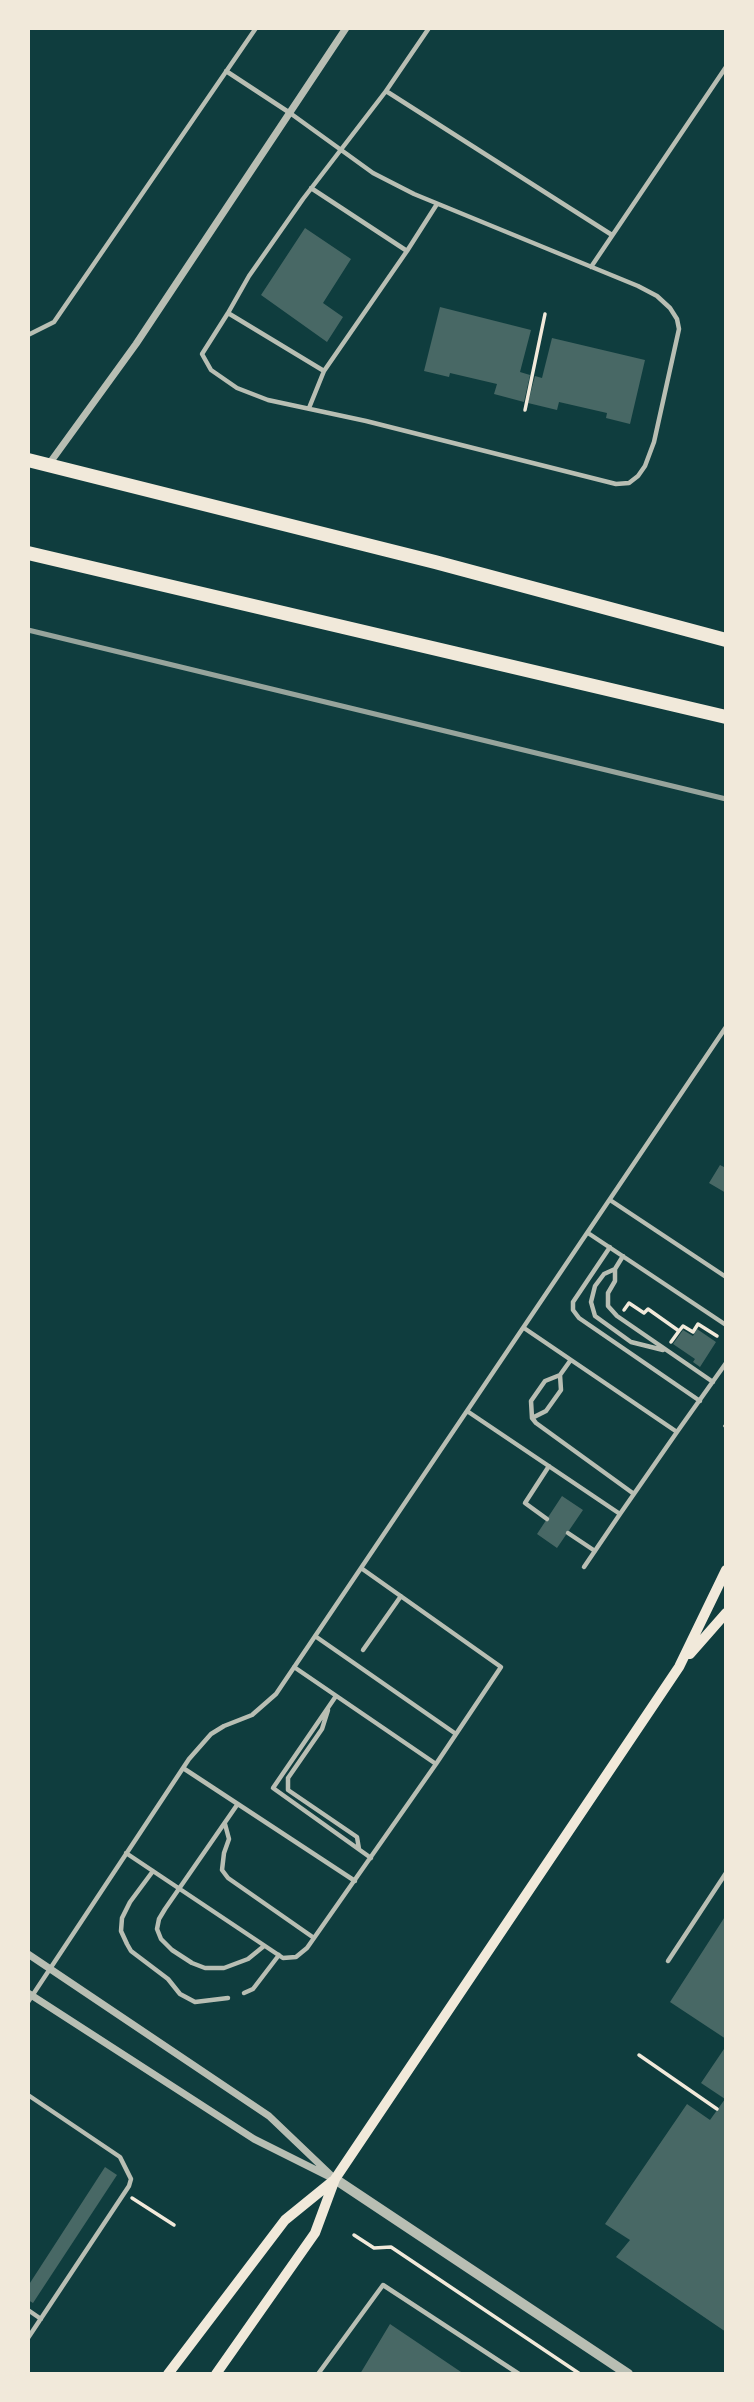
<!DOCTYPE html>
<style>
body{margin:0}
#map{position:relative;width:754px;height:2402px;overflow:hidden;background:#0f3d3e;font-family:"PT Sans",sans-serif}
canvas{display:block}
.frame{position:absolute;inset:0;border:30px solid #f1e9da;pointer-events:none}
</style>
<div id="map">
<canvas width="754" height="2402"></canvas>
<div class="frame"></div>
</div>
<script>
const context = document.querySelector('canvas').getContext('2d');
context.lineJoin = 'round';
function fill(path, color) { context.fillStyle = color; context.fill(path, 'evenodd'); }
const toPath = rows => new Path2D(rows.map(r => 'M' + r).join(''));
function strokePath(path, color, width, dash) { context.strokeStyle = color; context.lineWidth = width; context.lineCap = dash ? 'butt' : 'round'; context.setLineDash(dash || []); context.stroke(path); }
fill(toPath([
 [305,228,351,259,323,303,343,317,327,342,261,295],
 [440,307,531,330,520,372,530,375,524,402,494,394,497,384,450,373,449,377,424,371],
 [552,338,645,360,630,424,606,418,607,413,559,402,557,410,528,403,535,376,542,378],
 [720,1165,726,1168,726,1193,709,1183],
 [697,1329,716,1342,700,1367,693,1362,695,1359,673,1344,683,1330,693,1336],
 [562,1496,583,1510,557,1548,537,1534],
 [726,1915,726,2039,670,2002],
 [726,2046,726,2332,616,2257,630,2240,605,2224,687,2104,710,2120,725,2099,701,2083],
 [105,2167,117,2175,33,2303,28,2300,28,2286],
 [390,2324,464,2374,360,2374]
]), '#486865');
strokePath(toPath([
 [525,410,545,314],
 [624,1310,629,1303,644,1313,648,1309,679,1331,683,1326,693,1332,698,1324,717,1336],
 [671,1342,679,1331],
 [725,1426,726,1425],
 [639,2055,717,2109],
 [132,2198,174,2225],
 [354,2235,374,2248,391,2247,580,2374]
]), '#f1e9da', 3.5);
strokePath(toPath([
 [226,71,290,113,373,173,414,194,638,286,657,296,670,308,677,319,679,329,654,442,645,466,638,476,629,483,616,484,366,421,268,400,237,388,211,370,202,354,228,313,324,371,309,408],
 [386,91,612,235],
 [311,188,407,251,437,204],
 [591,267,726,67],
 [228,313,249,276,303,199,386,91,429,28],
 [28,335,54,322,256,28],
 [324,371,407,251],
 [610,1200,726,1277],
 [588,1233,726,1325],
 [610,1247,573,1302,573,1310,579,1318,700,1401],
 [623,1256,615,1269,615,1281,608,1293,608,1306,617,1316,713,1382],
 [615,1269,604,1274,595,1286,591,1302,595,1316,631,1342,663,1350],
 [524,1328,677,1432,726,1363],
 [570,1361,560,1375,545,1381,531,1401,532,1418,536,1423,634,1494],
 [467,1411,620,1514,584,1567],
 [532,1418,546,1411,561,1390,560,1375],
 [620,1514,677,1432],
 [547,1519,525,1503,549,1466],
 [568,1533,595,1551],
 [361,1568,501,1667,436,1764],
 [315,1636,456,1734],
 [363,1650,401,1596],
 [336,1696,273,1788,371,1858],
 [328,1710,322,1729,288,1778,288,1790,357,1837,359,1849],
 [183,1768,355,1881],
 [237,1805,165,1909,159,1919,157,1929,161,1939,172,1950,192,1963,205,1968,224,1968,248,1959,264,1946],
 [225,1824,229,1839,224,1853,222,1870,228,1878,314,1938],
 [126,1853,283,1958,296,1957,307,1948,436,1764,294,1667],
 [153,1871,130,1902,122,1918,121,1931,127,1944,131,1951,168,1979,180,1994,195,2002,228,1998],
 [668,1961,726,1873],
 [244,1993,253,1989,279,1955],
 [28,2002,189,1759,211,1734,224,1726,252,1715,276,1694,726,1027],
 [28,2095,120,2157,131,2179,129,2186,28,2338],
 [28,2310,41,2319],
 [318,2374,383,2285,519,2374]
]), '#b8beb3', 4.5);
strokePath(toPath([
 [49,464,136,344,346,28],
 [28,1954,269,2116,335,2179],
 [28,1993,254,2139,328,2176]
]), '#b8beb3', 7);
strokePath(toPath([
 [335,2179,628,2374]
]), '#b8beb3', 10);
strokePath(toPath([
 [690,1654,726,1613],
 [168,2374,285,2220,333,2181],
 [216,2374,315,2233,335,2179,679,1667,726,1570]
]), '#f1e9da', 10);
strokePath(toPath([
 [28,460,435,562,726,640],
 [28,553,726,717]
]), '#f1e9da', 14);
strokePath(toPath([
 [28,630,726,799]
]), '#97a49c', 5);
</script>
